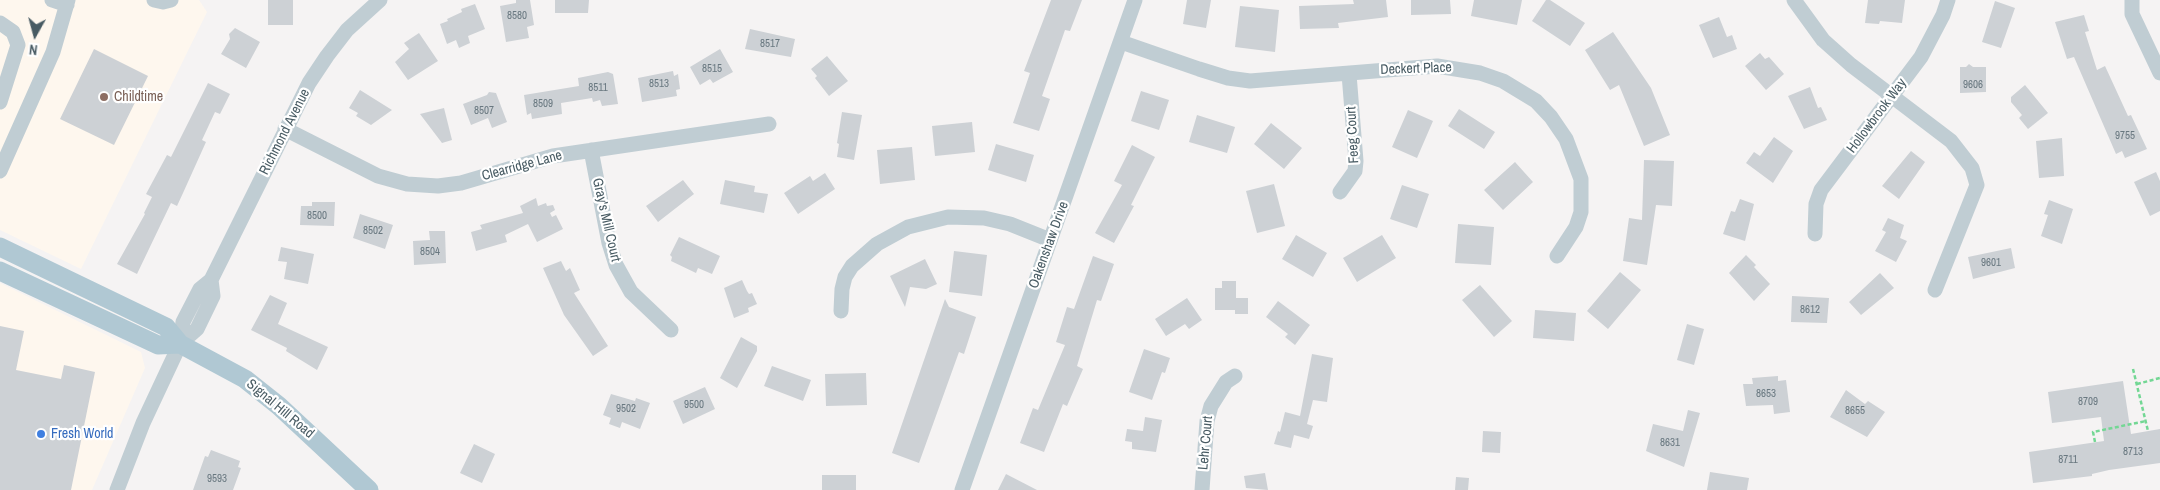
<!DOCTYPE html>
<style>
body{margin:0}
#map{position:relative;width:2160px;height:490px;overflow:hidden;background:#f5f3f3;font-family:"Archivo Narrow",sans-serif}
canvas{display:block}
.north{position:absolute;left:10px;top:10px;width:50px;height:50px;-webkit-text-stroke:4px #fff;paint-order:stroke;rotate:187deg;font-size:14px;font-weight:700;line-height:20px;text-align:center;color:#485b63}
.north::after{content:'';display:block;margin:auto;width:18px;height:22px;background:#485b63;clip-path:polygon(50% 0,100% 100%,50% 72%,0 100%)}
</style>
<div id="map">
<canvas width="2160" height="490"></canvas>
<div class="north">N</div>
</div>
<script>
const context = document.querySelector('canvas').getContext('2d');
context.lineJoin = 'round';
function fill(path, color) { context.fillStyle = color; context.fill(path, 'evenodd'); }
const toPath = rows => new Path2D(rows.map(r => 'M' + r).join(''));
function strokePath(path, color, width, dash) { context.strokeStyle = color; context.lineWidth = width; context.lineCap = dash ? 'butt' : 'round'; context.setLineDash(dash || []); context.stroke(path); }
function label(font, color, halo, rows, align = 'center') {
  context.font = font + ' "Archivo Narrow",sans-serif'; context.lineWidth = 4.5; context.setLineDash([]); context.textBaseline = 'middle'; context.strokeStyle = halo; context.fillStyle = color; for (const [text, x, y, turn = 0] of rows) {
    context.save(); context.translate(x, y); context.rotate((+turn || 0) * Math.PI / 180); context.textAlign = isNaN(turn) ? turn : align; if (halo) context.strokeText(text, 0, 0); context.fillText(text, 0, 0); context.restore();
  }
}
fill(toPath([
 [0,0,199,0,207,12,81,269,0,230],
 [0,283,141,352,145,368,92,490,0,490]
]), '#fef7ee');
fill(toPath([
 [268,0,293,0,293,25,268,25],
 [516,0,530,0,534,25,527,27,529,38,506,42,500,6,516,3],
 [555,0,589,0,588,13,555,13],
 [1051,0,1082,0,1070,31,1065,30,1042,96,1050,99,1039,131,1013,123,1030,73,1024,71],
 [1187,0,1211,0,1206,28,1183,24],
 [1353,0,1386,0,1388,17,1338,23,1339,28,1300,29,1299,6,1354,4],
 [1411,0,1450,0,1451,14,1411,15],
 [1474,0,1522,0,1517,25,1471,16],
 [1546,0,1550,0,1585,23,1570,46,1532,21],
 [1868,0,1905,0,1902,23,1880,21,1879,24,1865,23],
 [1995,1,2015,8,2001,48,1982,42],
 [475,4,485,29,468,36,470,43,459,48,456,40,447,44,440,24,448,21,447,19,462,12,461,9],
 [1240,6,1279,10,1275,52,1235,47],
 [2084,15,2089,31,2085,32,2097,70,2105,66,2128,116,2131,115,2147,149,2125,158,2122,151,2116,154,2074,57,2067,59,2055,22],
 [1719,17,1727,37,1732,35,1737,49,1713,58,1699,25],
 [235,28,260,42,246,68,221,54,230,39,229,34],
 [750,29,795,39,791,57,745,49],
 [1613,32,1651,88,1670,135,1644,146,1619,85,1610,90,1585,50],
 [419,33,438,61,408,80,395,62,409,49,404,43],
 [94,49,148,76,114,145,60,119],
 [720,49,733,72,713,83,710,79,700,85,690,67],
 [1760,53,1765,59,1769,57,1784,74,1766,90,1745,66],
 [827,56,848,81,829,96,815,78,817,76,811,69],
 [1969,64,1973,67,1986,67,1986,92,1960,93,1960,67,1966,67],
 [673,71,674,76,678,74,680,89,676,90,677,96,642,102,638,78],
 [608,72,613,74,618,104,602,106,600,100,593,102,592,98,561,103,562,114,532,119,531,113,527,115,524,95,579,86,578,78],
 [208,83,230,94,220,114,215,112,202,140,206,142,183,193,177,206,171,203,137,274,117,264,145,214,144,213,152,197,146,194,167,155,171,157],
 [2025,85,2048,113,2028,129,2019,118,2022,115,2011,102,2011,97],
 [1810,87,1818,108,1821,107,1827,120,1804,129,1788,96],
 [360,90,392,110,371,125,356,116,358,113,349,108],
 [1141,91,1169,100,1159,130,1131,121],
 [489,92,496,93,507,122,492,128,488,118,471,125,463,104,487,95],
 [444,108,452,140,442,143,420,114],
 [1459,109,1495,132,1484,149,1448,126],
 [1408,110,1433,121,1417,158,1392,147],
 [842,112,862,115,854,160,837,157,839,144,837,143],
 [1197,115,1235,127,1227,153,1189,142],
 [972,122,975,152,935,156,932,126],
 [1271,123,1302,148,1284,169,1254,144],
 [1774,137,1793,151,1773,183,1746,163,1754,152,1760,156],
 [2062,138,2064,176,2039,178,2036,141],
 [996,144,1034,155,1026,182,988,170],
 [1132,145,1155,157,1131,205,1134,206,1114,243,1095,233,1122,185,1114,181],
 [912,147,915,180,880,184,877,150],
 [1911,151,1925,162,1899,199,1882,186],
 [1644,160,1674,161,1672,206,1656,205,1647,265,1623,261,1629,218,1642,220],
 [1515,162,1533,182,1503,210,1484,190],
 [2156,172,2160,181,2160,211,2150,216,2134,182],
 [825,173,835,189,798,214,784,193,810,176,813,181],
 [683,180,694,194,658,222,646,206],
 [725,180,755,186,754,192,768,194,764,213,720,204],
 [1274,184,1285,226,1257,233,1246,191],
 [1402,185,1429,194,1417,228,1390,219],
 [536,198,538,206,546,203,547,206,553,205,555,210,550,213,552,217,556,215,563,229,537,242,528,224,505,235,507,242,476,251,471,232,482,229,480,225,523,213,520,206],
 [1740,199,1754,204,1745,241,1723,234,1731,211,1735,212],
 [2049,200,2073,209,2062,244,2041,236,2048,215,2044,214],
 [312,202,335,202,334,226,300,225,301,206,312,206],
 [360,214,393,225,385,249,353,238],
 [1888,218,1904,225,1900,238,1907,241,1896,262,1875,251,1886,232,1882,230],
 [1458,224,1494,227,1491,265,1455,263],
 [429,231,445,231,446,263,414,265,413,241,430,240],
 [1296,235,1327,253,1313,277,1282,259],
 [1382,235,1396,258,1357,282,1343,258],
 [679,237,720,256,712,274,698,268,696,273,671,261,672,257,670,255],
 [281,247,314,254,308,284,284,279,287,262,278,261],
 [2011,248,2015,268,1973,279,1968,257],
 [954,251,987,255,982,296,949,292],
 [1746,255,1756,265,1754,267,1770,284,1754,301,1729,273],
 [1093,256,1114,264,1101,301,1097,300,1077,366,1083,369,1067,406,1063,404,1044,452,1020,443,1033,408,1038,410,1065,345,1056,342,1067,307,1074,309],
 [925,259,937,284,926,289,910,287,905,307,890,276],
 [561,261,566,271,570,268,580,290,574,293,608,346,593,356,564,315,543,268],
 [1620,272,1641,290,1608,329,1587,311],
 [1880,273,1894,288,1861,315,1849,302],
 [742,280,747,291,749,294,752,293,757,304,748,308,749,312,734,318,724,288],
 [1222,281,1236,281,1236,298,1248,298,1248,314,1235,314,1235,310,1215,310,1215,288,1222,288],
 [1480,285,1512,321,1494,337,1462,300],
 [270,295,287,303,278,324,328,347,317,370,286,351,287,348,251,330],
 [1792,296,1829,298,1827,323,1791,322],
 [1187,298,1202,320,1189,329,1185,324,1166,336,1155,319],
 [945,299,949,307,976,317,964,354,959,352,919,463,892,453],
 [1278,301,1310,325,1295,345,1285,337,1288,334,1266,317],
 [1535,310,1576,313,1574,341,1533,338],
 [1687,324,1704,329,1694,365,1677,360],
 [0,326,24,331,16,370,61,379,64,365,95,372,71,490,0,490],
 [741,337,757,346,757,351,737,388,720,378],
 [1144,349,1170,358,1165,373,1162,372,1152,400,1129,392],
 [1312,354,1333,358,1327,402,1313,400,1307,424,1313,426,1309,439,1294,435,1291,448,1274,444,1278,431,1280,432,1285,412,1300,416],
 [772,366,811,380,803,401,764,386],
 [866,373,867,405,826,406,825,374],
 [1778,376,1778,381,1786,380,1790,412,1774,414,1773,405,1746,406,1743,384,1753,384,1752,378],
 [2123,381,2131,434,2160,429,2160,463,2109,470,2092,474,2092,476,2033,483,2029,452,2104,441,2101,417,2052,423,2048,392],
 [705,387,715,409,683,424,673,401],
 [1846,390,1865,404,1868,401,1885,412,1867,437,1830,417],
 [611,394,635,401,636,398,650,403,640,429,622,422,620,428,609,424,611,418,603,415],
 [1688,410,1700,413,1684,467,1646,451,1653,424,1683,431],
 [1145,417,1162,420,1156,452,1132,449,1132,442,1125,441,1127,429,1143,431],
 [1483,431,1501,432,1500,453,1482,452],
 [474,444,495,454,482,483,460,473],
 [211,450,240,461,238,467,241,468,233,490,193,490,205,456,208,457],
 [1710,472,1749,478,1747,490,1707,490],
 [1265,473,1268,490,1246,488,1244,476],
 [1006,474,1037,490,998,490],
 [822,475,856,475,856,490,822,490],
 [1456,477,1469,478,1468,490,1455,490]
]), '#cdd1d5');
strokePath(toPath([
 [2133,369,2148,431],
 [2137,384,2160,378],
 [2095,442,2093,432,2146,421]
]), '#73d794', 2.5, [4, 2.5]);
strokePath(toPath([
 [52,0,67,5],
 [154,0,163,2,171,0],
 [1794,0,1823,40,1851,65,1951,141,1972,168,1977,185,1935,290],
 [2132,0,2132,14,2160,73],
 [0,23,13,32,18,45,0,102],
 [1121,42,1199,69,1228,78,1250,81,1437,66,1480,73,1503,81,1536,101,1551,117,1566,139,1581,179,1581,212,1576,227,1557,256],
 [285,129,378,176,407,184,438,186,461,183,553,156,769,124],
 [591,150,609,243,616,265,631,292,671,330],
 [0,171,53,52,68,0],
 [1340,192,1355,171,1356,161,1349,74],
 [1815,234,1816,204,1821,190,1921,57,1943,15,1948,0],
 [841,311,842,289,845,277,852,266,877,244,908,227,948,217,984,218,1010,224,1050,240],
 [180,344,197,329,213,296,211,280],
 [117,490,143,423,180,344,183,322,200,289,211,280,309,83,327,56,347,30,380,0],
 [962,490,1135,0],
 [1202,490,1207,421,1211,406,1226,382,1235,376]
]), '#c0cdd3', 15);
strokePath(toPath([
 [0,247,166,327,180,344,245,379,279,406,369,490],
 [0,271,158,345,180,344]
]), '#b0c8d3', 19);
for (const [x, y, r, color] of [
 [104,97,5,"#8d6e63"],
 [41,434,5,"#3f7fe0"]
]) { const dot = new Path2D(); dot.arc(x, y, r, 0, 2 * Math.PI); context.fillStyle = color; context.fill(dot); strokePath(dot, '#fff', 2); }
label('11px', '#697880', null, [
 ["8580",517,16],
 ["8517",770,44],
 ["8515",712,69],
 ["8513",659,84],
 ["9606",1973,85],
 ["8511",598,88],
 ["8509",543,104],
 ["8507",484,111],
 ["9755",2125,136],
 ["8500",317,216],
 ["8502",373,231],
 ["8504",430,252],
 ["9601",1991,263],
 ["8612",1810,310],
 ["8653",1766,394],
 ["8709",2088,402],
 ["9500",694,405],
 ["9502",626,409],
 ["8655",1855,411],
 ["8631",1670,443],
 ["8713",2133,452],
 ["8711",2068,460],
 ["9593",217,479]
]);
label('14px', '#485b63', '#fff', [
 ["Deckert Place",1416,69,-2],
 ["Hollowbrook Way",1877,116,-53],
 ["Richmond Avenue",285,132,-63],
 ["Feeg Court",1353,135,-93],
 ["Clearridge Lane",522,166,-15],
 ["Gray's Mill Court",606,220,77],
 ["Oakenshaw Drive",1049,245,-70],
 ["Signal Hill Road",280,409,40],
 ["Lehr Court",1206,443,-85]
]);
label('14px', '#785e54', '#fff', [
 ["Childtime",114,97]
], 'left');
label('14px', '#366cbe', '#fff', [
 ["Fresh World",51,434]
], 'left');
</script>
